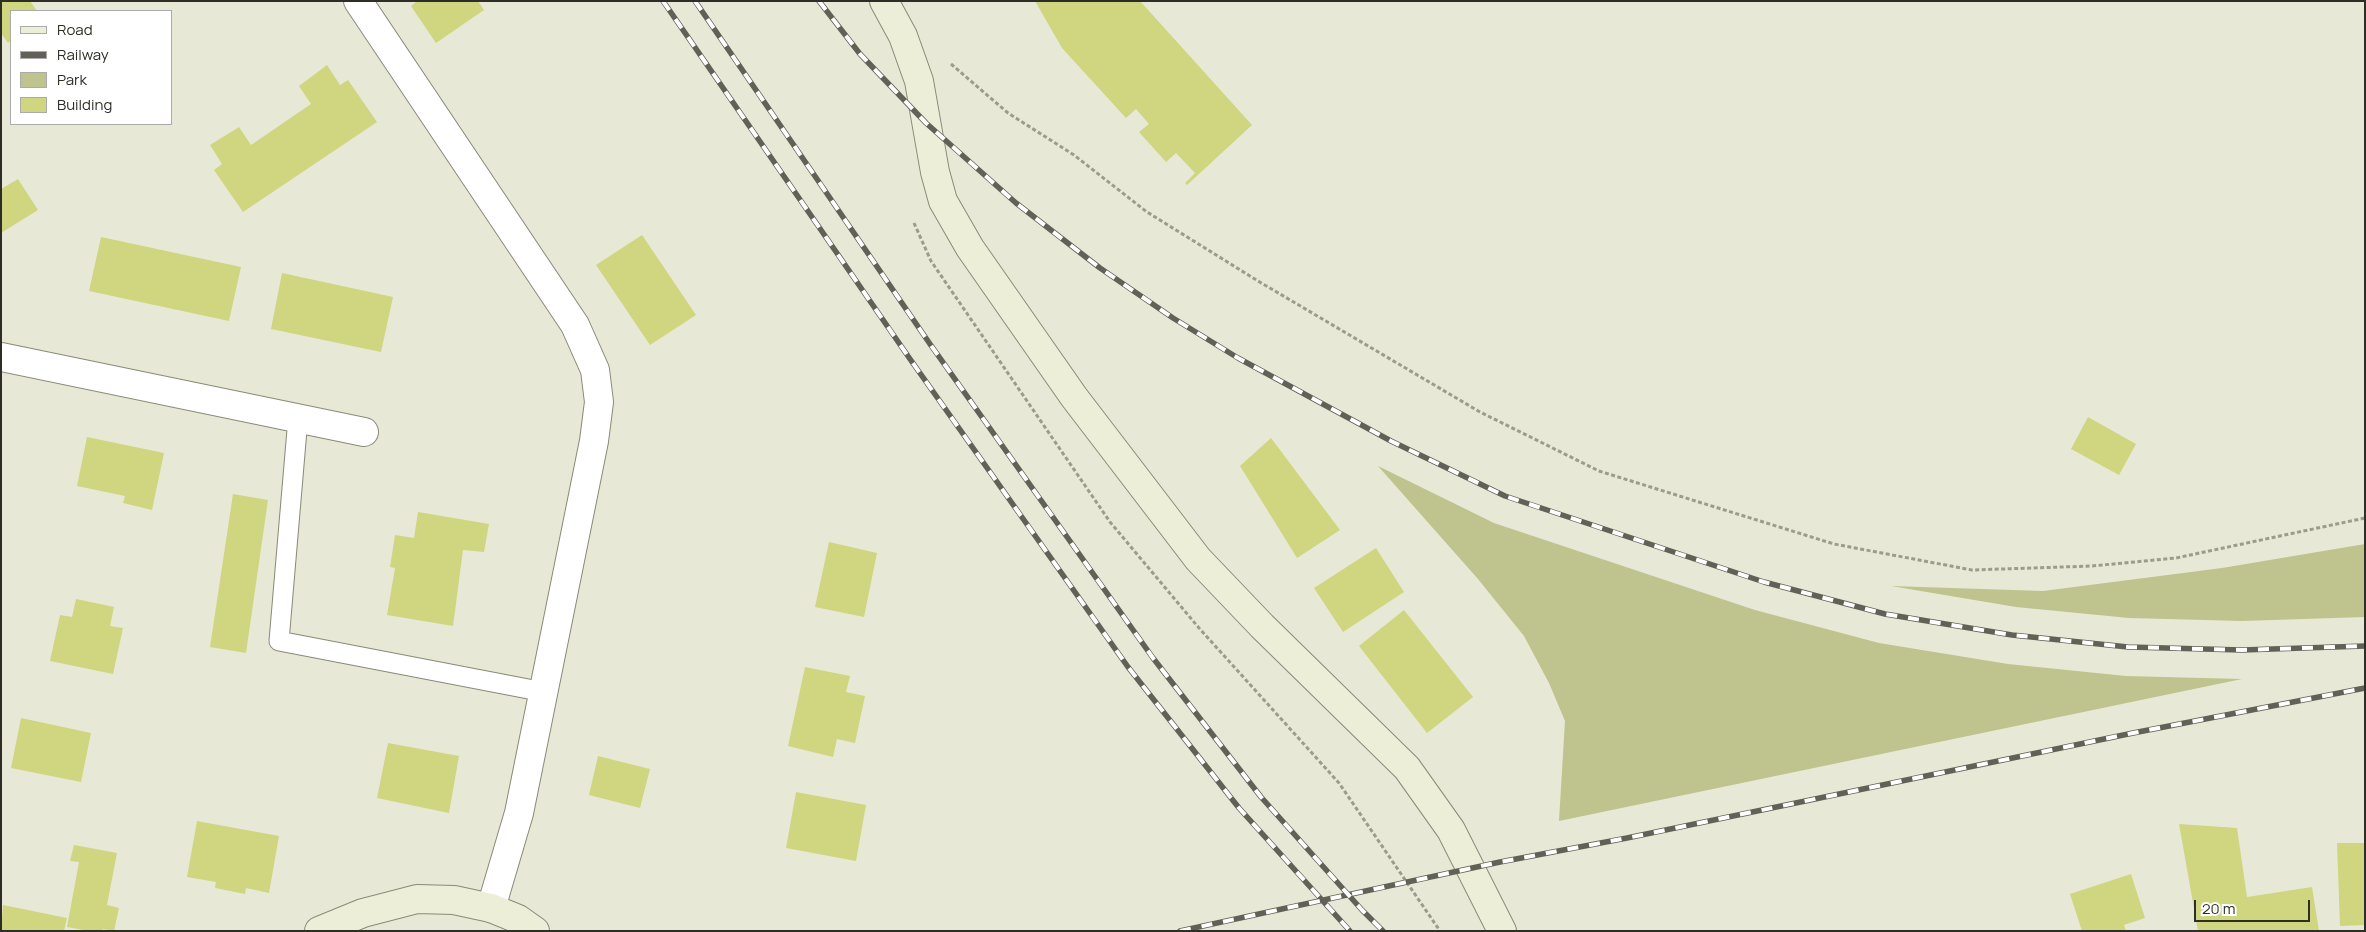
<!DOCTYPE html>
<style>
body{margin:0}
#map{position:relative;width:2366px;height:932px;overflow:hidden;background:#e7e9d6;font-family:Manrope,sans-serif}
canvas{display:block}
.frame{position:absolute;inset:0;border:2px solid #2e2e27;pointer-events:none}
.legend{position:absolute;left:10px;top:10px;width:162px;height:115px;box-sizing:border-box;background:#fff;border:1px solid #ababa9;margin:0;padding:6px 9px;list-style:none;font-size:15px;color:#2e2e27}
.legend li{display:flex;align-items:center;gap:10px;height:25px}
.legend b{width:25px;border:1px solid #ababa9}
.scale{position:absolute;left:2194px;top:900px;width:116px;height:22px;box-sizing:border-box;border:2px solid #2e2e27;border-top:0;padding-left:6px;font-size:15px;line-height:18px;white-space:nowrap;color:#2e2e27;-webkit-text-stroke:4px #fff;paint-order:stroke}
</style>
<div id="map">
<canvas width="2366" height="932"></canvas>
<div class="frame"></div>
<ul class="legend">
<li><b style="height:6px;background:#edeed7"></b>Road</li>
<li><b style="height:6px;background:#616157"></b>Railway</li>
<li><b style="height:14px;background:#bfc38d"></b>Park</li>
<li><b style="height:14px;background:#d0d57f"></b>Building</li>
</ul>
<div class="scale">20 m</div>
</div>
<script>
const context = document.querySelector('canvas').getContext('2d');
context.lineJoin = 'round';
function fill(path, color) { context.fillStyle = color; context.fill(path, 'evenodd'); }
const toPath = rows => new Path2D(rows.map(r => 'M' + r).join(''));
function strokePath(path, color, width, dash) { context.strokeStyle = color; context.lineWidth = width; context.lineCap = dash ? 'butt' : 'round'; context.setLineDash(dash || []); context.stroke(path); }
fill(toPath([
 [1378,466,1494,523,1755,610,1879,643,2008,664,2126,676,2242,679,1559,821,1565,721,1549,683,1524,636,1478,579],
 [2365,544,2365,617,2242,621,2129,618,2016,607,1891,586,2043,591,2222,568]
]), '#bfc38d');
fill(toPath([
 [1,1,30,1,37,11,11,11,11,40,8,43,1,33],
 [417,1,478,1,484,10,436,43,411,6],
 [1035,1,1140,1,1252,125,1187,185,1185,183,1195,173,1176,153,1166,162,1139,132,1149,124,1136,109,1126,118,1062,48],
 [327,65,340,85,348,80,377,122,243,212,214,170,222,164,210,145,239,127,251,145,311,104,299,86],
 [18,179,38,210,1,233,1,189],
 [642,235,696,315,650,345,596,265],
 [101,237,241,267,229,321,89,291],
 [282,273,393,297,381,352,271,329],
 [2088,417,2136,444,2119,475,2071,449],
 [87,437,164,453,152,510,123,503,125,496,77,486],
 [1271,438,1340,530,1297,558,1240,466],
 [233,494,268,500,246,653,210,647],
 [418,512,489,524,484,552,463,550,453,626,387,615,395,568,390,567,395,535,414,538],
 [829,542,877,553,864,617,815,607],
 [1376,548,1404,592,1343,632,1314,588],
 [76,599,114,607,110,626,123,628,113,674,50,661,60,615,72,617],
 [1404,610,1473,697,1427,733,1359,646],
 [805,667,850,676,846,692,865,696,855,743,837,739,833,757,788,746],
 [21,718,91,733,81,782,11,768],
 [388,743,459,756,449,813,377,798],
 [598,756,650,769,640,808,589,795],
 [796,792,866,805,856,861,786,848],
 [197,821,279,836,269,893,246,888,245,894,215,888,216,882,187,877],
 [2179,824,2237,828,2247,897,2312,887,2319,931,2198,931],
 [2337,843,2365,843,2365,925,2340,926],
 [74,845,117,853,107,905,119,908,114,931,103,929,102,931,89,931,67,927,79,862,70,861],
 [2131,874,2145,918,2124,925,2126,931,2082,931,2070,894],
 [3,905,67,918,64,931,1,931]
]), '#d0d57f');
const lane = toPath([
 [298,418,279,641,544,692]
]);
const street = toPath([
 [358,1,575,325,595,370,599,402,594,441,519,813,491,908],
 [1,357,364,432]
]);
const secondary = toPath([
 [884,1,903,36,919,81,935,172,943,201,970,248,1074,397,1198,559,1262,626,1407,768,1451,830,1502,931],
 [319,931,363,913,417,899,454,900,491,908,518,919,535,931]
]);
strokePath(lane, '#898a78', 21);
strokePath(street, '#898a78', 30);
strokePath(secondary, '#898a78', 30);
strokePath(toPath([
 [951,64,1008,113,1074,155,1147,212,1258,281,1480,412,1599,471,1834,544,1972,570,2092,566,2176,558,2365,518],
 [914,223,931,261,1110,522,1199,628,1339,783,1440,931]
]), '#9b9c8e', 3, [4, 2.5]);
strokePath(lane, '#fff', 19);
strokePath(street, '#fff', 28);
strokePath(secondary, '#edeed7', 28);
const rail = toPath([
 [663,1,910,359,1128,667,1239,808,1350,931],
 [695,1,930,344,1153,658,1261,797,1362,910,1383,931],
 [819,1,860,54,926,123,1016,203,1100,268,1173,318,1238,358,1391,441,1505,496,1764,582,1885,614,2012,635,2128,647,2242,650,2365,646],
 [1180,931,1500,862,1627,838,2133,733,2365,688]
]);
strokePath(rail, '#616157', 5.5);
strokePath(rail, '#fff', 4, [11]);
</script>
